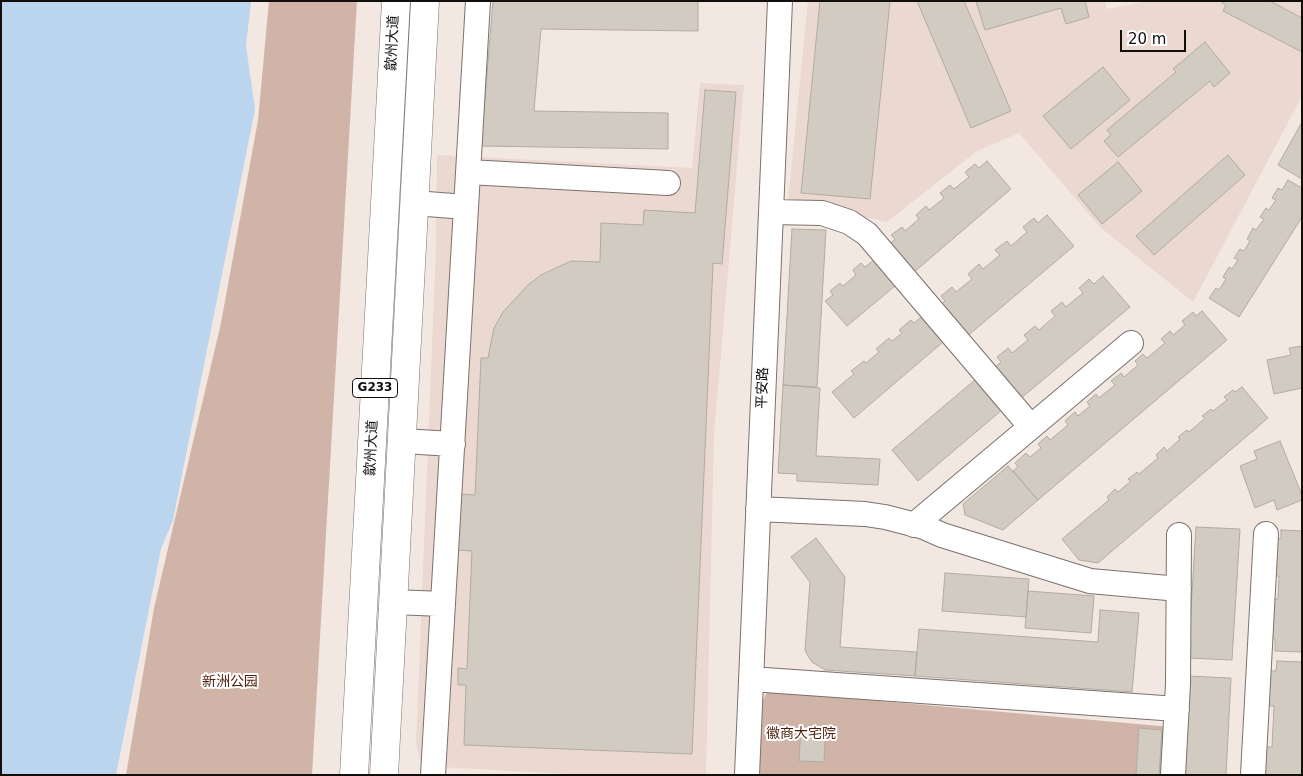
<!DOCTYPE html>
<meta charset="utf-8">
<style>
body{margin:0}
#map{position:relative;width:1303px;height:776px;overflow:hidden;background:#f3e7e2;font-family:"DejaVu Sans",sans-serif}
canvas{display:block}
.frame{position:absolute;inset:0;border:2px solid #110e0c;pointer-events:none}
.scale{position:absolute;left:1120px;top:30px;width:66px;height:22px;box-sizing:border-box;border:2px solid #110e0c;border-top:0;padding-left:6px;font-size:15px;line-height:18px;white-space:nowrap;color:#110e0c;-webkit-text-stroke:4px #fff;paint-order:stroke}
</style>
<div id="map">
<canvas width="1303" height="776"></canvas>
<div class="frame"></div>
<div class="scale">20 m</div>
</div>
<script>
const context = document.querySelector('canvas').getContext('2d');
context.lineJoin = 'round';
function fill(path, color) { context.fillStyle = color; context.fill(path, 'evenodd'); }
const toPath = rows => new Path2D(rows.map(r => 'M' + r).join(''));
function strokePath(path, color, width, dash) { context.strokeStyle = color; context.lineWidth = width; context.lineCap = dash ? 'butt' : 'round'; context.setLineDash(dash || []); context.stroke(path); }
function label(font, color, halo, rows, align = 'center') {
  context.font = font + ' "DejaVu Sans","Noto Sans SC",sans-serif'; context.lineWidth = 4; context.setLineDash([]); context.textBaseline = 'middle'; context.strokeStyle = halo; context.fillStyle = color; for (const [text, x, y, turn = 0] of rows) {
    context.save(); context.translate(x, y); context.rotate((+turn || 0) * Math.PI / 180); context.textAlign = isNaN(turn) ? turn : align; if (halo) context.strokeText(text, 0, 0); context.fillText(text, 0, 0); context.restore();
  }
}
fill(toPath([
 [808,1,1105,1,1107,9,1148,1,1302,1,1302,96,1193,302,1100,227,1019,133,977,151,887,222,788,201],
 [700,83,744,85,714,435,706,775,586,775,422,766,416,745,436,246,437,155,692,168]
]), '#ebd8d0');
fill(toPath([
 [269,1,357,1,312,775,126,775,154,608,221,323,258,120],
 [768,691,1171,727,1167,775,757,775,761,703]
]), '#d0b4a8');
fill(toPath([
 [1,1,251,1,246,46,255,109,173,520,161,549,116,775,1,775]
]), '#bcd5ef');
const building = toPath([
 [493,1,698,1,698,31,541,29,534,111,668,113,668,149,481,146,493,1],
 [820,1,890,1,870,199,801,193,820,1],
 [917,1,964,1,1011,111,971,128,917,1],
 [976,1,1085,1,1089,17,1066,24,1061,8,985,30,976,1],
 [1220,1,1270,1,1302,18,1302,52,1223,11,1226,5,1220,1],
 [1205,42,1230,73,1214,87,1210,81,1118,157,1104,141,1111,135,1107,130,1176,72,1173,69,1205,42],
 [1103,67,1130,100,1071,149,1043,116,1103,67],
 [705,90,736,92,722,264,713,263,692,754,464,745,466,685,458,685,458,668,467,669,472,551,456,550,459,494,475,495,481,358,488,358,494,328,503,312,528,285,541,275,571,261,600,262,601,223,643,225,644,210,695,213,705,90],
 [1302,122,1302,179,1278,165,1302,122],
 [1228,155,1245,175,1154,255,1136,236,1228,155],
 [987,161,1011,189,913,273,889,245,895,239,891,235,902,227,905,231,919,219,916,215,926,206,929,210,944,198,940,193,950,185,954,189,969,177,965,172,975,164,979,168,987,161],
 [1118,162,1142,191,1102,224,1078,195,1118,162],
 [1288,180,1302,188,1302,217,1239,317,1209,298,1216,288,1219,290,1226,279,1223,277,1229,267,1232,269,1238,260,1234,258,1240,249,1244,251,1250,241,1247,239,1253,228,1256,230,1264,219,1260,217,1266,208,1269,210,1276,200,1272,198,1278,188,1282,190,1288,180],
 [1047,215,1074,246,965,338,938,307,945,301,941,296,952,287,956,292,972,279,968,274,979,264,983,269,1000,255,995,250,1007,241,1011,246,1027,232,1023,227,1034,218,1038,223,1047,215],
 [792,229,826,230,817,387,783,385,792,229],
 [874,260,895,286,847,326,825,301,833,295,830,291,840,283,843,286,856,275,853,270,861,263,865,267,874,260],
 [1103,276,1130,307,1020,399,994,368,1001,362,997,357,1008,348,1012,353,1028,340,1024,335,1035,326,1039,330,1055,316,1051,311,1062,302,1066,307,1083,293,1079,288,1089,279,1094,284,1103,276],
 [1202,311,1227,340,1038,500,1013,471,1018,467,1015,463,1026,453,1030,457,1041,448,1038,444,1047,436,1050,440,1068,425,1065,421,1075,412,1078,416,1090,406,1087,402,1096,394,1099,398,1115,385,1111,381,1121,373,1124,377,1138,365,1135,361,1143,354,1147,358,1165,343,1161,339,1170,331,1173,335,1185,325,1182,321,1193,312,1196,316,1202,311],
 [921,317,943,342,854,418,832,392,854,374,851,371,864,361,866,363,879,352,876,349,889,338,892,341,902,333,899,330,911,320,914,323,921,317],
 [1302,346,1302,388,1274,394,1267,360,1291,355,1289,348,1302,346],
 [976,379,1002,410,918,481,892,450,976,379],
 [783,385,820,388,816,456,880,459,878,485,797,481,797,474,778,473,783,385],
 [1242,387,1268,418,1098,563,1079,560,1062,539,1109,500,1107,497,1115,489,1118,492,1131,481,1128,479,1137,472,1139,474,1158,458,1156,455,1164,447,1167,451,1180,439,1178,437,1187,430,1189,432,1205,418,1202,416,1211,409,1213,411,1227,400,1224,397,1233,390,1235,392,1242,387],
 [1280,441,1302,495,1302,500,1277,510,1274,500,1255,508,1240,466,1257,459,1254,451,1280,441],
 [1008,466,1038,500,1003,530,965,515,963,504,1008,466],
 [1196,527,1240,529,1232,660,1188,658,1196,527],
 [1281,530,1302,531,1302,652,1275,651,1275,639,1271,638,1273,599,1278,599,1279,576,1274,576,1276,538,1281,539,1281,530],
 [816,538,845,577,840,647,917,652,915,676,825,670,812,662,808,656,805,650,810,582,791,557,816,538],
 [945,573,1029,579,1026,617,942,611,945,573],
 [1028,591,1094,596,1091,633,1025,628,1028,591],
 [1100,610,1139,613,1132,692,915,676,919,629,1098,642,1100,610],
 [1277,661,1302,662,1302,775,1265,775,1266,747,1272,747,1274,706,1268,706,1270,671,1276,671,1277,661],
 [1187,676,1231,678,1226,775,1181,775,1187,676],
 [801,726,826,727,824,762,799,761,801,726],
 [1139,728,1162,730,1159,775,1136,775,1139,728]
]);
fill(building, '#d2cbc2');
strokePath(building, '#b2aba2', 1);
const minor = toPath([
 [468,172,668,183],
 [414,203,466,207],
 [771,212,822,213,849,222,867,234,1031,427],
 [402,441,453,444],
 [758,509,865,514,885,517,924,527,942,535,1090,581,1179,589],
 [914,525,1131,343],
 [393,602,443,604],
 [751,679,1177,709],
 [433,775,478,1],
 [747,775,780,1],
 [1173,775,1178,684,1179,535],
 [1253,775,1266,534]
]);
const highway = toPath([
 [354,775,396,1],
 [384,775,425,1]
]);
strokePath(minor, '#7c716d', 26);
strokePath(highway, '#7c716d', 29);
strokePath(minor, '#fff', 24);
strokePath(highway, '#fff', 28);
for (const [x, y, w] of [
 [375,388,45]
]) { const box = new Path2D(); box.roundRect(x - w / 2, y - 9.5, w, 19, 4); context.fillStyle = '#fff'; context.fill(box); strokePath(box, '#110e0c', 1); }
label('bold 12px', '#110e0c', null, [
 ["G233",375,388]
]);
label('14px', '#110e0c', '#fff', [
 ["歙州大道",393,43,-87],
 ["平安路",763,388,-88],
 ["歙州大道",372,448,-87]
]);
label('14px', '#4d1f0b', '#fff', [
 ["新洲公园",230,682],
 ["徽商大宅院",801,734]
]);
</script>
